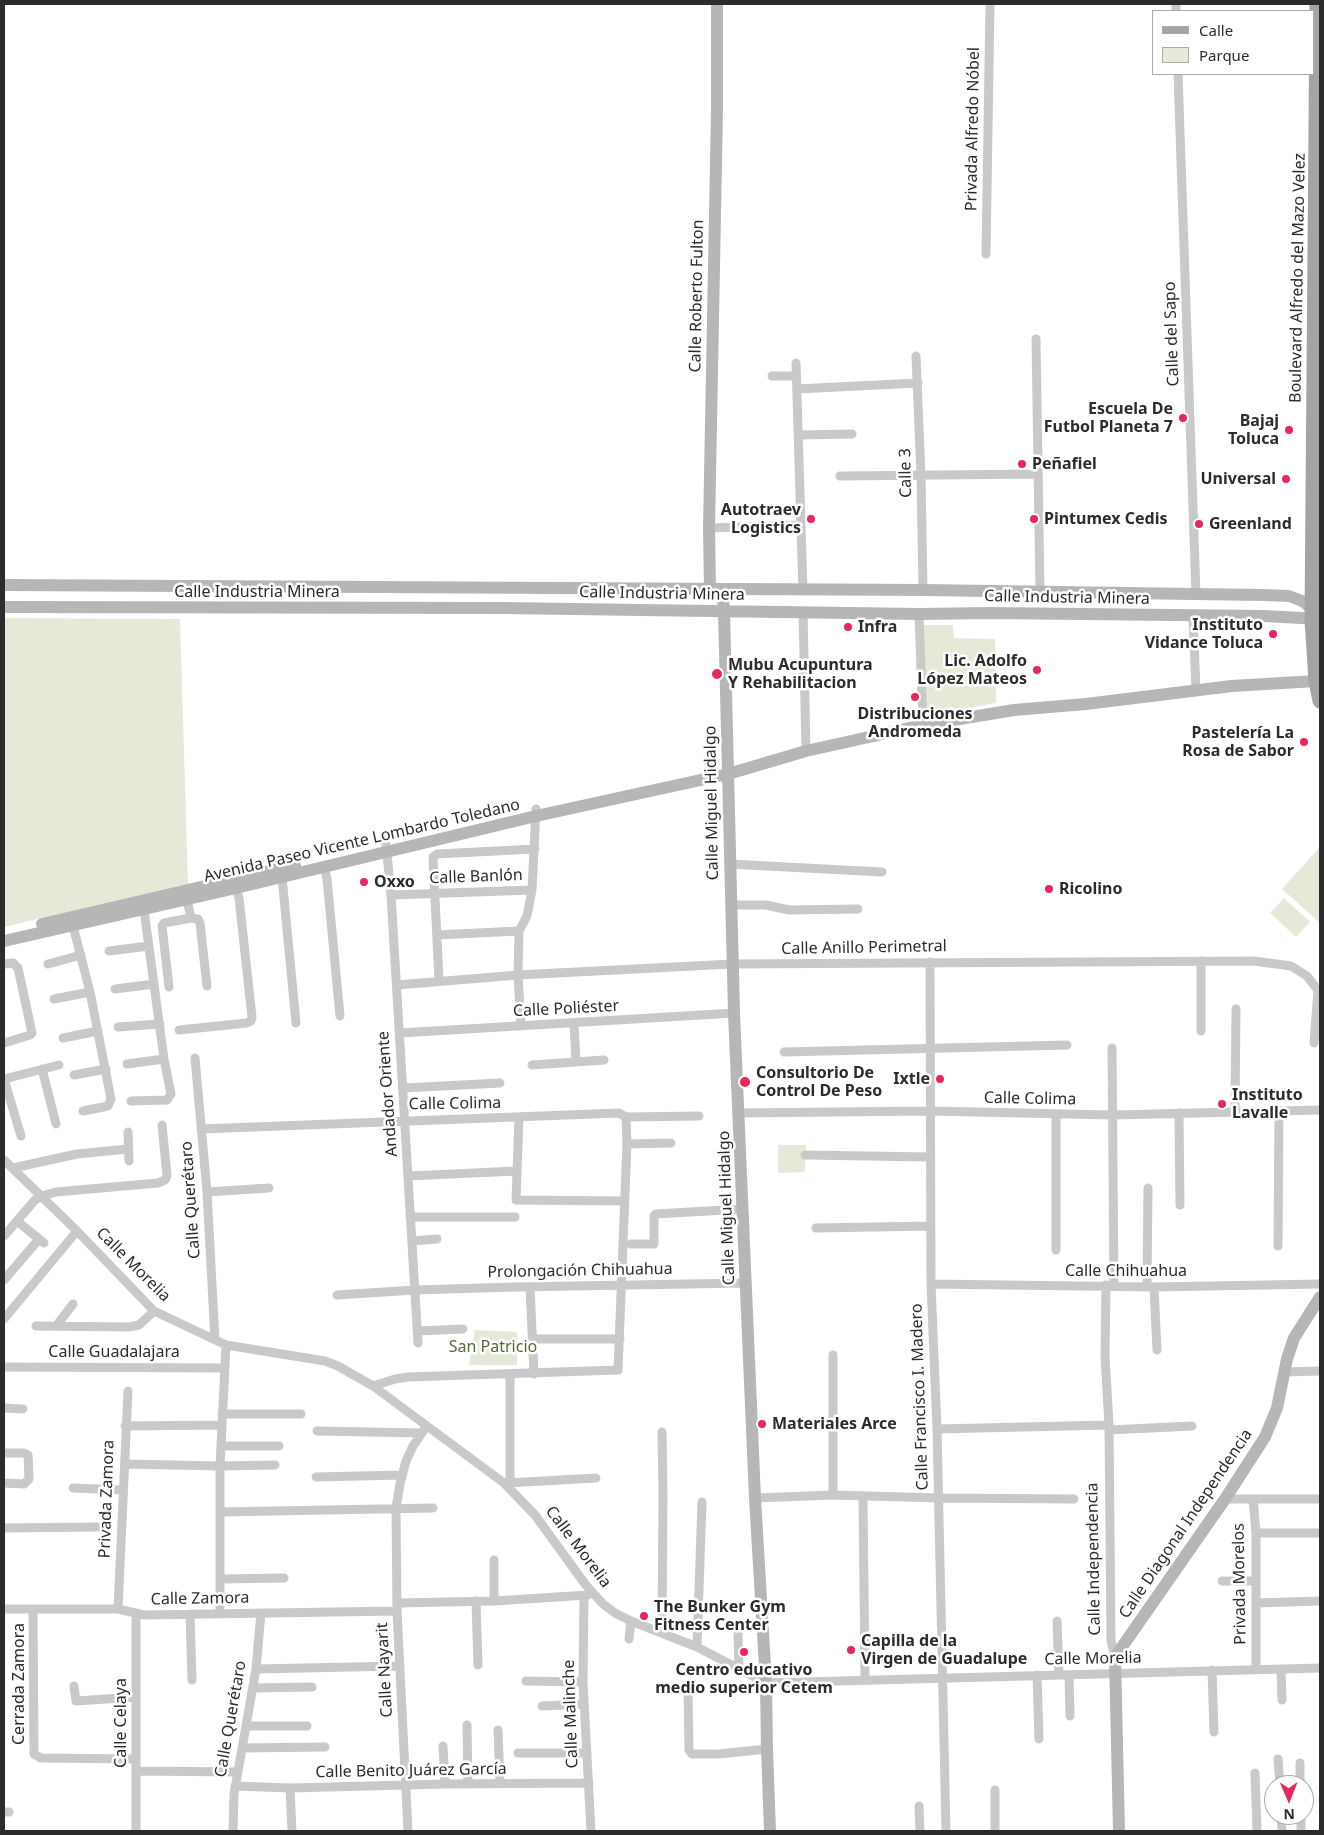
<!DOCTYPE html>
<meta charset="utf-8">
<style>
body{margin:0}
#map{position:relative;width:1324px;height:1835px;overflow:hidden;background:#fff;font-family:"Noto Sans",sans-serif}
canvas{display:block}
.frame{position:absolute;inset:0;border:5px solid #2c2c2c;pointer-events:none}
.legend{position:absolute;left:1152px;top:10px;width:162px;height:65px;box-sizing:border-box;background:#fff;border:1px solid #ababab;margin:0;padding:6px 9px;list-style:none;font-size:15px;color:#2c2c2c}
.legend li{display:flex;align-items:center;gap:10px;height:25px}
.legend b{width:25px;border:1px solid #ababab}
.north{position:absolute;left:1264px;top:1775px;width:50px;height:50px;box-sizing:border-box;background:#fff;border:1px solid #ababab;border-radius:50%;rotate:179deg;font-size:14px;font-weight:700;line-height:20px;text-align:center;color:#2c2c2c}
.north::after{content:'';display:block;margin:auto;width:18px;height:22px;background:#e8285b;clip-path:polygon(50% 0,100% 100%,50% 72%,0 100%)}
</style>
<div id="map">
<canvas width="1324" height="1835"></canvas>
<div class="frame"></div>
<ul class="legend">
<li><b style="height:6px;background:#a4a4a4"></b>Calle</li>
<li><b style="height:14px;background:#e5ead8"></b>Parque</li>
</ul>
<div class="north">N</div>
</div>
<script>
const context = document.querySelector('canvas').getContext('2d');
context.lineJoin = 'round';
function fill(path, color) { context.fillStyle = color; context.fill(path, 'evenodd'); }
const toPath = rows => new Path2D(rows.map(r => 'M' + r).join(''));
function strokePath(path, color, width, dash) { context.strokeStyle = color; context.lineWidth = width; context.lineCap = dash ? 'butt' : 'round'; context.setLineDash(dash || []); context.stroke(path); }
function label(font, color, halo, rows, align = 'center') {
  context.font = font + ' "Noto Sans",sans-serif'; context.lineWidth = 5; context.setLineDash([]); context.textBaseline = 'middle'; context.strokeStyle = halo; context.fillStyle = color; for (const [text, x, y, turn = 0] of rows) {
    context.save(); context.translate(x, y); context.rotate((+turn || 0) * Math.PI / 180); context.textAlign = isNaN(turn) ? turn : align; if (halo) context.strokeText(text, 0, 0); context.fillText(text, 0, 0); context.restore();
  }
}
fill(toPath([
 [4,618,180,619,188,884,4,927],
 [921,625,953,625,954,638,995,639,996,703,926,716],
 [1320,847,1320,923,1282,889],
 [1284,898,1310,922,1296,937,1270,913],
 [778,1145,806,1145,805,1172,778,1173],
 [475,1330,517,1332,517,1365,469,1365]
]), '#e5ead8');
strokePath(toPath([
 [1176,4,1176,11],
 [1178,74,1196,594],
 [986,254,990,4],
 [1036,339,1040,592],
 [916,356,921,475,923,590],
 [796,363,803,591],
 [772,376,796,376],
 [797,389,918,383],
 [799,435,852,434],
 [840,476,1037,474],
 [709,528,801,525],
 [803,611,806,751],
 [919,614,923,725],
 [1193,616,1196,690],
 [386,844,391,895,418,1343],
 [729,864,882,872],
 [324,866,327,879,340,1016],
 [282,877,296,1023],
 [186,895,191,918],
 [391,895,532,890],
 [731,905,766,905,789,910,858,909],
 [73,926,90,992,111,1099,108,1106,83,1111],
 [437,935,519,931],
 [109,951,149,946],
 [930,962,931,1284,937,1429,946,1831],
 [4,964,13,963,18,968,32,1033,30,1035,4,1043],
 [48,964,81,955],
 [439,981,433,857,437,854,535,849],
 [397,985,518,975,732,964,1254,961,1291,966,1307,976,1320,993],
 [169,987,162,926,164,923,191,918,198,919,200,923,207,986],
 [115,989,154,984],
 [54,999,90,992],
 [574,1024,576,1061],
 [521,1026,518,975,519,931,527,916,532,890,536,809],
 [118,1027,160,1024],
 [179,1030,247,1023,251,1021,252,1017,239,898,236,888],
 [1201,1031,1201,961],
 [400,1033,734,1013],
 [63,1038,98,1031],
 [1314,1043,1318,990],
 [1112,1048,1114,1286],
 [784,1052,1067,1045],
 [195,1058,207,1192,215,1340],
 [127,1064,164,1059],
 [532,1065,604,1060],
 [42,1069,56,1124],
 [74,1075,106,1069],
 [4,1079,21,1136],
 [4,1079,59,1065],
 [404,1088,500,1083],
 [131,1101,167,1100,171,1094,164,1059,144,910],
 [1235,1112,1236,1009],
 [739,1113,929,1111,1113,1115,1320,1110],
 [1179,1113,1180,1205],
 [519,1117,516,1200,624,1201],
 [626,1117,699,1116],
 [201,1129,619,1113,626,1117,627,1144,618,1370,408,1377,395,1379,373,1386],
 [128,1132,129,1161],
 [627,1144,671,1143],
 [805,1155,930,1157],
 [4,1160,77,1231,154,1311,226,1345,325,1361,338,1366,373,1386,504,1483,535,1515,585,1584,603,1604,615,1613,631,1621,697,1647,766,1683,1320,1668],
 [13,1168,77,1154,128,1149],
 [408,1176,517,1171],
 [207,1192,269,1188],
 [410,1217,515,1217],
 [17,1221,44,1243],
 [816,1228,931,1226],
 [4,1236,35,1200,42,1196,56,1192,158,1183,165,1180,167,1176,162,1125],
 [412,1241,437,1239],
 [631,1244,654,1244,654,1216,656,1214,742,1209],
 [1278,1246,1279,1112],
 [1056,1250,1056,1115],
 [4,1280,39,1239],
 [931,1284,1154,1287,1320,1284],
 [1106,1285,1105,1356,1109,1425,1111,1641,1115,1657],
 [530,1287,534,1374],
 [1147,1287,1148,1188],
 [1154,1287,1157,1350],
 [337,1295,415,1290,515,1287,746,1283],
 [4,1319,77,1231],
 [57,1325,73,1304],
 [36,1326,129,1327,139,1325,154,1311],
 [418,1331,463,1329],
 [533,1339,620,1339],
 [833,1355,833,1495],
 [4,1367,225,1368],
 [1285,1372,1320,1371],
 [510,1374,510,1483],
 [4,1408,23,1409],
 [222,1414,301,1414],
 [125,1426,221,1425],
 [937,1429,1109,1425],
 [1109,1430,1192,1426],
 [317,1431,422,1433],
 [662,1432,663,1496,662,1633],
 [221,1446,279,1446],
 [4,1453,24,1453,28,1455,29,1479,24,1484,4,1483],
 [125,1464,220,1466,275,1465],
 [316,1477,402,1475],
 [507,1483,596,1478],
 [73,1488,123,1490],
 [863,1496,865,1680],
 [755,1498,833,1495,939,1498,1074,1499],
 [1225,1499,1320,1499],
 [1253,1499,1256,1533,1256,1668],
 [221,1512,433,1508],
 [4,1528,98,1527],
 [1256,1533,1320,1533],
 [494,1560,494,1601],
 [221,1579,284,1578],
 [1222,1581,1256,1581],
 [584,1596,583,1682,591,1831],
 [476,1601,478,1665],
 [397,1603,494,1601,588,1595],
 [1256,1603,1320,1601],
 [4,1609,118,1609,144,1615,397,1611],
 [118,1609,128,1391],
 [33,1610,34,1754,41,1758,136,1759],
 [136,1614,136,1831],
 [190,1614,192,1680],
 [220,1614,220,1466,226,1345],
 [1057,1621,1059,1675],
 [738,1633,739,1667],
 [629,1639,631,1621],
 [697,1647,702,1502],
 [256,1669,400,1666],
 [1281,1669,1282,1700],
 [1212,1670,1214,1732],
 [1037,1675,1039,1739],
 [1069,1675,1070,1716],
 [526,1681,583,1682],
 [74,1686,76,1701,136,1697],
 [253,1688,312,1687],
 [688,1691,689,1750,692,1754,719,1754,767,1749],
 [542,1706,584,1704],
 [467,1725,468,1784],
 [246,1726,307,1726],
 [498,1730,500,1784],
 [443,1746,445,1784],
 [242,1748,325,1747],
 [518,1753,587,1753],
 [1278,1759,1280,1785],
 [1300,1763,1300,1785],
 [136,1771,238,1772],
 [1255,1773,1257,1831],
 [235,1786,290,1788,445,1784,589,1783],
 [290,1788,292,1831],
 [995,1790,995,1831],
 [919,1806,920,1831],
 [4,1812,9,1812],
 [1281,1815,1282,1831],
 [1301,1815,1301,1831],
 [233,1831,234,1794,256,1669,261,1613],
 [408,1831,397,1611,396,1508,400,1484,406,1461,413,1446,426,1427]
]), '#c9c9c9', 9);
strokePath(toPath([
 [4,585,923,590,1263,595,1289,596,1302,601,1313,609,1320,609],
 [710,590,719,596,723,600,724,611,734,1013,755,1498,766,1683,767,1749,770,1831],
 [710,590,709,528,717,110,717,4],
 [4,607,503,608,919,614,990,613,1264,616,1320,619],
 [42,924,295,865],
 [4,941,236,888,536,816,728,774,806,751,923,725,1014,710,1086,704,1232,686,1316,681],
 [1119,1831,1115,1657,1225,1499,1265,1437,1277,1408,1287,1359,1294,1338,1320,1297]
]), '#b6b6b6', 12);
strokePath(toPath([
 [1317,4,1312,619,1316,681,1320,701]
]), '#a4a4a4', 15);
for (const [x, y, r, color] of [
 [1183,418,5,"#e8285b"],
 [1289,430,5,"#e8285b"],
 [1022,464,5,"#e8285b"],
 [1286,479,5,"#e8285b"],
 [811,519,5,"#e8285b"],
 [1034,519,5,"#e8285b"],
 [1199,524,5,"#e8285b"],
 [848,627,5,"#e8285b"],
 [1273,634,5,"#e8285b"],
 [1037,670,5,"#e8285b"],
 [717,674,6,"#e8285b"],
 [915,697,5,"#e8285b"],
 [1304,742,5,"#e8285b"],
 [364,882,5,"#e8285b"],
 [1049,889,5,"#e8285b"],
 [940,1079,5,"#e8285b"],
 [745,1082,6,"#e8285b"],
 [1222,1104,5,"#e8285b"],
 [762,1424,5,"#e8285b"],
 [644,1616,5,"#e8285b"],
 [851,1650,5,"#e8285b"],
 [744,1652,5,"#e8285b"]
]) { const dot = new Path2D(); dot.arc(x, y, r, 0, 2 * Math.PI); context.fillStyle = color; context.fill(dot); strokePath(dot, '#fff', 2); }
label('16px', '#2c2c2c', '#fff', [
 ["Privada Alfredo Nóbel",973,129,-89],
 ["Boulevard Alfredo del Mazo Velez",1298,278,-89],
 ["Calle Roberto Fulton",697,296,-89],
 ["Calle del Sapo",1172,334,-92],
 ["Calle 3",906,473,-91],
 ["Calle Industria Minera",257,592],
 ["Calle Industria Minera",662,594,1],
 ["Calle Industria Minera",1067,598,1],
 ["Calle Miguel Hidalgo",712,803,-91],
 ["Avenida Paseo Vicente Lombardo Toledano",362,841,-13],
 ["Calle Banlón",476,877,-2],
 ["Calle Anillo Perimetral",864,948,-1],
 ["Calle Poliéster",566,1009,-3],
 ["Andador Oriente",388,1094,-94],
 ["Calle Colima",1030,1099,1],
 ["Calle Colima",455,1104,-1],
 ["Calle Querétaro",191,1200,-94],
 ["Calle Miguel Hidalgo",727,1208,-92],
 ["Calle Morelia",133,1265,45],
 ["Prolongación Chihuahua",580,1271,-1],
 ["Calle Chihuahua",1126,1271],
 ["Calle Guadalajara",114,1352],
 ["Calle Francisco I. Madero",920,1397,-92],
 ["Privada Zamora",107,1499,-88],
 ["Calle Diagonal Independencia",1186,1524,-56],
 ["Calle Morelia",578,1547,53],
 ["Calle Independencia",1094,1559,-91],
 ["Privada Morelos",1240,1584,-91],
 ["Calle Zamora",200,1599,-1],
 ["Calle Morelia",1093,1659,-1],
 ["Calle Nayarit",385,1670,-93],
 ["Cerrada Zamora",19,1684,-90],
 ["Calle Malinche",571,1714,-92],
 ["Calle Querétaro",231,1719,-80],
 ["Calle Celaya",121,1723,-90],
 ["Calle Benito Juárez García",411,1771,-1]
]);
label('bold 16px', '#2c2c2c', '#fff', [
 ["Escuela De",1173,409,"right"],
 ["Futbol Planeta 7",1173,427,"right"],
 ["Bajaj",1279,421,"right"],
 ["Toluca",1279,439,"right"],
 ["Peñafiel",1032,464],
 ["Universal",1276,479,"right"],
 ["Autotraev",801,510,"right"],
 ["Logistics",801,528,"right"],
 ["Pintumex Cedis",1044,519],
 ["Greenland",1209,524],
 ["Instituto",1263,625,"right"],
 ["Vidance Toluca",1263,643,"right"],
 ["Infra",858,627],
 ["Lic. Adolfo",1027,661,"right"],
 ["López Mateos",1027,679,"right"],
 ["Mubu Acupuntura",728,665],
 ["Y Rehabilitacion",728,683],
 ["Distribuciones",915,714,"center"],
 ["Andromeda",915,732,"center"],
 ["Pastelería La",1294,733,"right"],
 ["Rosa de Sabor",1294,751,"right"],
 ["Oxxo",374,882],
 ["Ricolino",1059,889],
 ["Consultorio De",756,1073],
 ["Control De Peso",756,1091],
 ["Ixtle",930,1079,"right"],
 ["Instituto",1232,1095],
 ["Lavalle",1232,1113],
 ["Materiales Arce",772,1424],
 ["The Bunker Gym",654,1607],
 ["Fitness Center",654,1625],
 ["Capilla de la",861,1641],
 ["Virgen de Guadalupe",861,1659],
 ["Centro educativo",744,1670,"center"],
 ["medio superior Cetem",744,1688,"center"]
], 'left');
label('16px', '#586839', '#fff', [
 ["San Patricio",493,1347]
]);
</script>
